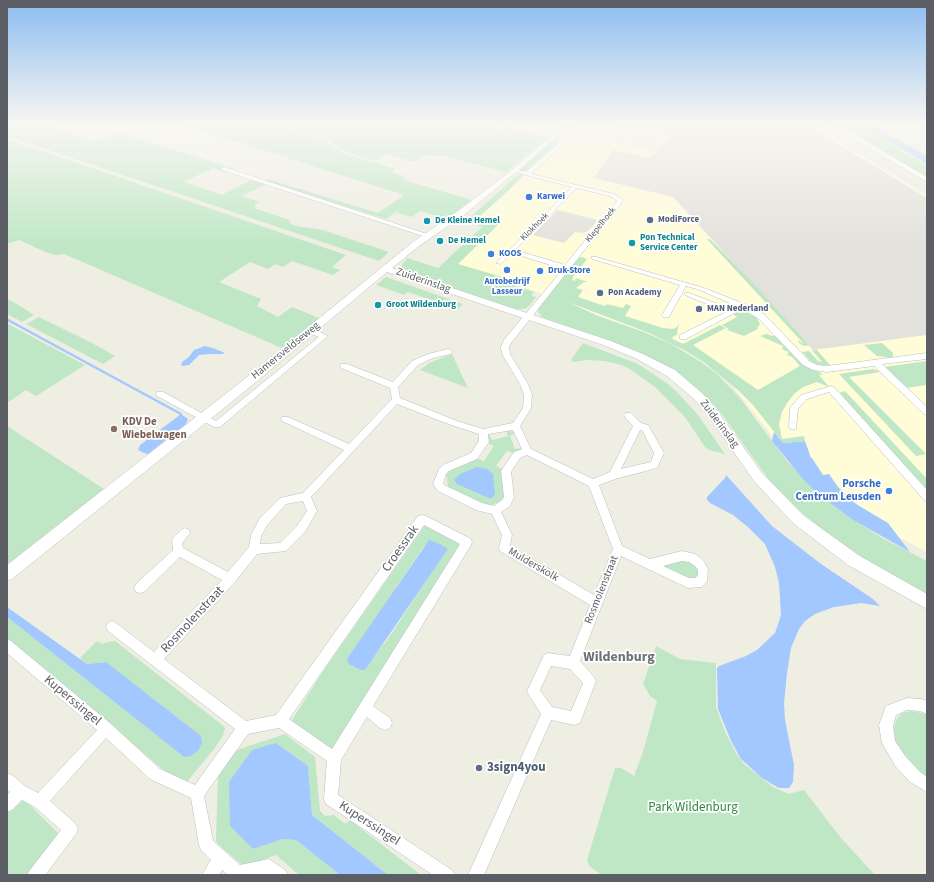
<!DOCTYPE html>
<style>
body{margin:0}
#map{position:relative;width:934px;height:882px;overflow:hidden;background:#efeee3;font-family:"Source Sans 3",sans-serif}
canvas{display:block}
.frame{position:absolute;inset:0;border:8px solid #5b5e65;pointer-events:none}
</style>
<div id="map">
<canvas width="934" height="882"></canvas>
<div class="frame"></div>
</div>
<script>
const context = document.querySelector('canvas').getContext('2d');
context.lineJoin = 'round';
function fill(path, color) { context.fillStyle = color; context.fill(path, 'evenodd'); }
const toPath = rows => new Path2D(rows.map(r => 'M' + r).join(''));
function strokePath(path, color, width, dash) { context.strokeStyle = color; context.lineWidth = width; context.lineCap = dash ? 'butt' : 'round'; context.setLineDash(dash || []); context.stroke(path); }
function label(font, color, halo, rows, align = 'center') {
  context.font = font + ' "Source Sans 3",sans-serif'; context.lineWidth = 3.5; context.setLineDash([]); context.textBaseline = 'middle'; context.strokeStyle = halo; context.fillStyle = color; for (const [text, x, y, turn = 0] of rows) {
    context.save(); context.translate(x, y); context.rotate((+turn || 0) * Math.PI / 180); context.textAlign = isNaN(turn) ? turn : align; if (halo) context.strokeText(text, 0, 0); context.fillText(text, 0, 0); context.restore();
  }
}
fill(toPath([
 [610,124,810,124,927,196,927,552,861,517,780,446,725,376,673,344,548,296,456,263,495,223,477,214,564,144,557,140,563,133,656,151,670,137]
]), '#fffcd8');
fill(toPath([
 [610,124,805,124,927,198,927,337,926,335,813,350,675,199,673,197,594,178,613,150,650,158,670,137],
 [557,210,598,220,588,231,582,233,575,232,564,243,533,235]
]), '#e2e1db');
fill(toPath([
 [7,124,40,124,93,141,122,133,234,169,223,172,213,168,184,182,222,195,251,180,265,185,242,196,260,202,254,205,256,207,254,208,289,220,291,224,297,226,323,230,389,252,379,261,7,136],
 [180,124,266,124,320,138,343,153,395,169,391,172,404,176,404,180,472,200,447,219,421,211,411,217,396,212,386,219,264,181,268,179,378,213,404,195],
 [275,124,477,124,501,130,504,127,549,137,506,172,443,156,424,155,415,162,385,154,374,161,344,151,323,137],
 [839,124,865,124,868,126,872,128,872,131,905,153,927,165,927,178],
 [7,139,346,255,332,267,340,270,333,275,292,261,283,267,275,264,268,269,250,262,219,282,261,299,257,306,278,317,292,307,321,319,284,349,64,254,55,255,48,253,19,240,7,244],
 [550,142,558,143,525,172,521,170,522,168],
 [521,174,523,175,510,189,478,218,499,224,458,264,516,281,515,286,534,292,531,295,536,297,528,307,523,309,513,309,399,269,407,258,438,268,482,227,466,221,514,178],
 [707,239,710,239,752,282,809,345,804,346,799,343,797,340,804,344],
 [582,257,587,259,573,277,572,280,575,281,576,278,588,282,584,282,576,288,583,290,578,297,605,306,607,304,623,308,626,304,631,306,625,316,663,328,673,329,677,327,679,323,677,333,678,334,671,338,683,344,720,325,726,328,693,345,758,390,800,366,792,357,787,355,789,352,782,349,783,346,760,336,766,334,777,337,803,365,821,373,822,375,819,375,829,387,817,382,803,387,794,394,787,403,782,412,779,424,782,439,804,436,805,441,783,443,753,405,739,391,705,363,684,350,649,333,568,302,598,316,644,332,671,344,701,362,717,374,740,398,786,460,818,494,853,520,884,539,927,561,927,595,862,557,824,531,797,509,772,484,724,417,714,405,702,395,650,358,623,346,542,317,538,312,539,306,578,258],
 [386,277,463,304,458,309,408,292,404,295,376,285],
 [7,299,17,304,34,315,22,322,7,314],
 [743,309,756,317,760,324,757,328,758,329,744,336,727,330,729,329,722,325,737,317,733,314],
 [39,317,92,343,115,356,103,364,26,324],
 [7,323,10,325,85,365,36,396,26,390,7,403],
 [583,343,638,364,668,384,679,394,698,415,725,454,709,450,705,447,685,417,655,387,631,370,622,365,605,361,587,360,573,362,571,360],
 [882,343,893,353,893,356,892,358,877,356,864,345],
 [812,350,817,350,830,365,817,365,810,361,802,352,809,351,818,361,822,362],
 [452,354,465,382,468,388,420,370,429,363],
 [927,361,927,385,906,388,884,367],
 [873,369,880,372,849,377,926,454,916,456,839,374],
 [845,391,927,479,927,490,839,393],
 [7,426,104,489,7,565],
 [506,430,516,433,510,436,515,449,522,448,522,449,513,453,507,451,496,466,502,469,505,496,502,501,489,506,448,487,446,473,448,471,477,458,484,461,494,446,488,443,487,436,489,434,492,440,508,436],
 [425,525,463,546,331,752,290,723,322,673],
 [424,546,447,549,390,636,364,670,397,586],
 [686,558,693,560,701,574,693,581,662,568,662,565],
 [7,617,184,757,106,662,87,664,80,658,97,641,102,644,107,642,115,641,221,724,225,728,223,736,214,749,186,783,179,783,7,639],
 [656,646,680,659,716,663,716,707,726,734,736,753,744,764,773,787,789,794,804,790,841,838,875,875,602,875,590,867,587,860,615,768,621,768,634,776,643,752,657,701,650,696,643,684],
 [911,711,927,714,927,778,919,773,901,752,895,740,894,729,896,720,902,713],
 [285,734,315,757,320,811,325,816,334,815,345,824,350,820,421,875,388,875,312,815,308,766,276,743,253,849,283,839,296,840,340,875,299,875,276,855,247,865,243,866,218,844,216,841,216,836,218,775,237,750],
 [21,796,60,835,26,875,7,875,7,813]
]), '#bfe7c5');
fill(toPath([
 [865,124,870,124,927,156,927,164,872,131,872,128],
 [205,346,213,348,225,353,223,354,210,354,199,355,189,365,181,366,182,362,189,357,194,350],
 [181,414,188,419,186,424,148,454,144,453,138,450,140,445],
 [774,432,783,443,805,441,811,458,812,458,823,475,829,474,838,487,856,504,888,523,910,552,853,520,818,494,802,478,772,441],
 [477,467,487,469,493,474,495,494,491,499,457,484,454,480,460,474],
 [726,475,772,526,821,564,873,599,880,606,861,603,834,607,815,614,805,621,799,629,791,648,787,673,784,704,785,720,794,765,793,782,789,788,779,788,772,784,762,778,741,759,731,741,718,709,717,668,719,666,746,656,757,650,775,633,781,615,779,583,775,567,765,544,748,527,733,515,710,503,707,500,707,497,725,478],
 [429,540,440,544,448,549,365,670,361,670,349,664,347,659],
 [7,607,87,664,106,662,201,736,202,743,198,751,191,756,184,757,7,617],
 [276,743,308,766,312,815,388,875,340,875,296,840,283,839,253,849,230,826,229,782,252,750]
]), '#a3c8ff');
strokePath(toPath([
 [7,320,10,321]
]), '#a3c8ff', 2);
strokePath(toPath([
 [8,320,181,414]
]), '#a3c8ff', 2.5);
const street = toPath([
 [565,126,608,135,623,134,653,141,651,142,623,136,608,137,563,128,565,126],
 [884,129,927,137,927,139,882,131,884,129],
 [548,138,564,143,531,174,614,194,623,200,621,204,511,343,509,347,510,354,528,384,532,395,531,408,520,426,531,449,593,479,610,472,633,426,625,417,624,415,625,413,631,413,641,423,648,425,664,453,657,468,615,479,599,485,622,546,650,559,682,551,695,554,703,560,708,569,707,581,702,587,688,588,621,556,580,661,594,677,596,681,580,723,575,725,551,720,484,875,468,875,541,714,529,695,527,691,529,687,544,655,548,653,570,656,590,605,500,551,499,548,502,535,492,514,476,510,438,491,435,487,433,484,439,469,443,465,471,453,479,441,479,434,451,425,397,404,311,497,317,511,305,532,286,551,257,554,234,583,164,659,246,721,276,715,418,516,422,515,426,516,471,539,472,542,471,545,373,706,390,718,392,723,390,728,385,730,380,728,367,717,341,760,338,795,452,870,455,875,433,875,326,804,324,799,327,761,279,728,248,734,204,796,213,841,240,865,269,859,285,870,288,875,228,875,222,870,219,875,202,875,211,860,201,850,199,845,191,798,150,779,106,738,50,801,76,824,78,829,76,834,45,875,27,875,30,870,61,830,35,807,22,800,12,810,7,812,7,795,10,792,7,789,7,773,12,775,25,786,38,793,97,730,7,653,7,639,11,641,111,724,160,769,195,785,235,729,108,631,106,627,108,623,112,621,116,623,154,652,222,580,180,557,144,592,140,593,136,592,134,588,136,584,173,550,172,541,173,538,181,530,185,528,189,530,190,533,182,543,183,548,228,572,249,547,251,535,260,518,280,498,303,493,344,450,282,421,281,419,282,417,288,417,349,444,392,399,390,388,341,368,340,366,341,364,347,364,393,382,412,361,428,354,448,349,451,350,452,352,451,354,433,358,418,365,398,387,400,398,457,421,483,429,513,423,523,408,524,395,520,384,502,354,501,347,504,340,563,269,512,253,501,264,496,263,572,187,511,171,514,169,526,172,559,143,548,140,548,138],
 [577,188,610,196,617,201,565,265,515,250,577,188],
 [513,430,522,449,514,452,501,471,504,497,502,500,494,506,482,503,444,485,443,483,446,474,449,471,477,459,489,442,488,434,513,430],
 [640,430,642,430,654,453,651,462,621,469,640,430],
 [527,455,589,486,613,549,594,595,510,546,512,535,501,512,510,506,514,497,511,472,520,458,527,455],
 [303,501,307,511,297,526,280,543,260,544,261,536,268,524,286,504,303,501],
 [424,525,460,544,332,749,289,719,424,525],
 [682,561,689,562,695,566,698,570,698,575,695,578,689,578,663,566,682,561],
 [551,666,570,669,583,683,571,711,552,707,540,690,551,666],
 [224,167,430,235,431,236,426,237,222,170,222,168,224,167],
 [592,257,596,257,704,288,752,307,765,315,809,361,817,365,827,366,927,353,927,359,882,364,927,407,927,415,924,414,874,366,827,372,813,370,803,365,759,319,742,309,686,339,680,339,680,335,726,312,685,295,685,293,689,293,731,309,736,306,700,290,686,286,669,317,663,317,662,315,680,285,592,259,592,257],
 [308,329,314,329,328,336,220,427,214,427,157,396,156,394,157,392,163,392,216,421,319,337,308,333,308,329],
 [831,386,834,387,927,490,927,501,924,500,829,392,807,399,798,409,796,429,790,429,789,427,790,408,801,395,831,386],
 [907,698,921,699,927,701,927,714,920,711,907,710,896,715,893,725,895,741,906,757,920,772,927,777,927,792,910,782,896,767,882,743,879,725,886,706,907,698]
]);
const secondary = toPath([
 [565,124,572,124,516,172,464,215,419,246,392,268,611,341,643,354,675,370,702,393,713,405,762,473,803,515,858,555,927,594,927,609,848,565,793,523,754,481,705,411,694,399,667,376,635,358,603,345,387,272,250,387,12,579,7,581,7,565,242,381,413,242,458,211,512,170,565,124],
 [829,124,837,124,927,177,927,182,829,124]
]);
strokePath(street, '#bbbcc3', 1);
strokePath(secondary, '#bcbec5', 1);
fill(street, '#fff');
fill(secondary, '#fff');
strokePath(toPath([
 [817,124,927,191]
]), '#b7b7b8', 1.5, [0.5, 3]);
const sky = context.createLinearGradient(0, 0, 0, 248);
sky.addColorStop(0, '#8cbcf1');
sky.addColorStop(0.5, '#f8f7f2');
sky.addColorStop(1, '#f8f7f200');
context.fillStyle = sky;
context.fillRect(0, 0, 934, 248);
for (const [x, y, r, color] of [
 [529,197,4,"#3f7fe0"],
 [650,220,4,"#5c6f8a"],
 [427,221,4,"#0f9aa8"],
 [440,241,4,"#0f9aa8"],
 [632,243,4,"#0f9aa8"],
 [491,254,4,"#3f7fe0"],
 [507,270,4,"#3f7fe0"],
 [540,271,4,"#3f7fe0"],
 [600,293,4,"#5c6f8a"],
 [378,305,4,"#0f9aa8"],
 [699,309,4,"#5c6f8a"],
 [114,429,4,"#8d6e63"],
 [889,491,4,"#3f7fe0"],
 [479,768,4,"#5c6f8a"]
]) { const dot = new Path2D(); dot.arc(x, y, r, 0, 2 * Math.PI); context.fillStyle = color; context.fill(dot); strokePath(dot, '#fff', 1.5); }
label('bold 9px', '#366cbe', '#fff', [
 ["Karwei",537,197],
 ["KOOS",499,254],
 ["Druk-Store",548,271],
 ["Autobedrijf",507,282,"center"],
 ["Lasseur",507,292,"center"]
], 'left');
label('bold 9px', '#4e5e75', '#fff', [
 ["ModiForce",658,220],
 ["Pon Academy",608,293],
 ["MAN Nederland",707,309]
], 'left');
label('bold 9px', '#0d838f', '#fff', [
 ["De Kleine Hemel",435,221],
 ["Pon Technical",640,238],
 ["Service Center",640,248],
 ["De Hemel",448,241],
 ["Groot Wildenburg",386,305]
], 'left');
label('9px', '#5b5e65', '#fff', [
 ["Klepelhoek",601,225,-51],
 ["Klokhoek",535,227,-45]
]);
label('11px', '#5b5e65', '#fff', [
 ["Zuiderinslag",423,281,19],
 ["Hamersveldseweg",286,351,-39],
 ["Zuiderinslag",719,424,53],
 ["Mulderskolk",533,565,30],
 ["Rosmolenstraat",602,590,-68]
]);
label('bold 11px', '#785e54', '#fff', [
 ["KDV De",122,423],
 ["Wiebelwagen",122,436]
], 'left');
label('bold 11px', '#366cbe', '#fff', [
 ["Porsche",881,485],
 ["Centrum Leusden",881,498]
], 'right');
label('13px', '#5b5e65', '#fff', [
 ["Croessrak",401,549,-55],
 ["Rosmolenstraat",193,620,-47],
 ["Kuperssingel",72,701,40],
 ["Kuperssingel",369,824,33]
]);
label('bold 13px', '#4e5e75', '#fff', [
 ["3sign4you",487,768]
], 'left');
label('13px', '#318642', '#fff', [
 ["Park Wildenburg",693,808]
]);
label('bold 14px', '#6c7077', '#fff', [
 ["Wildenburg",619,658]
]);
</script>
